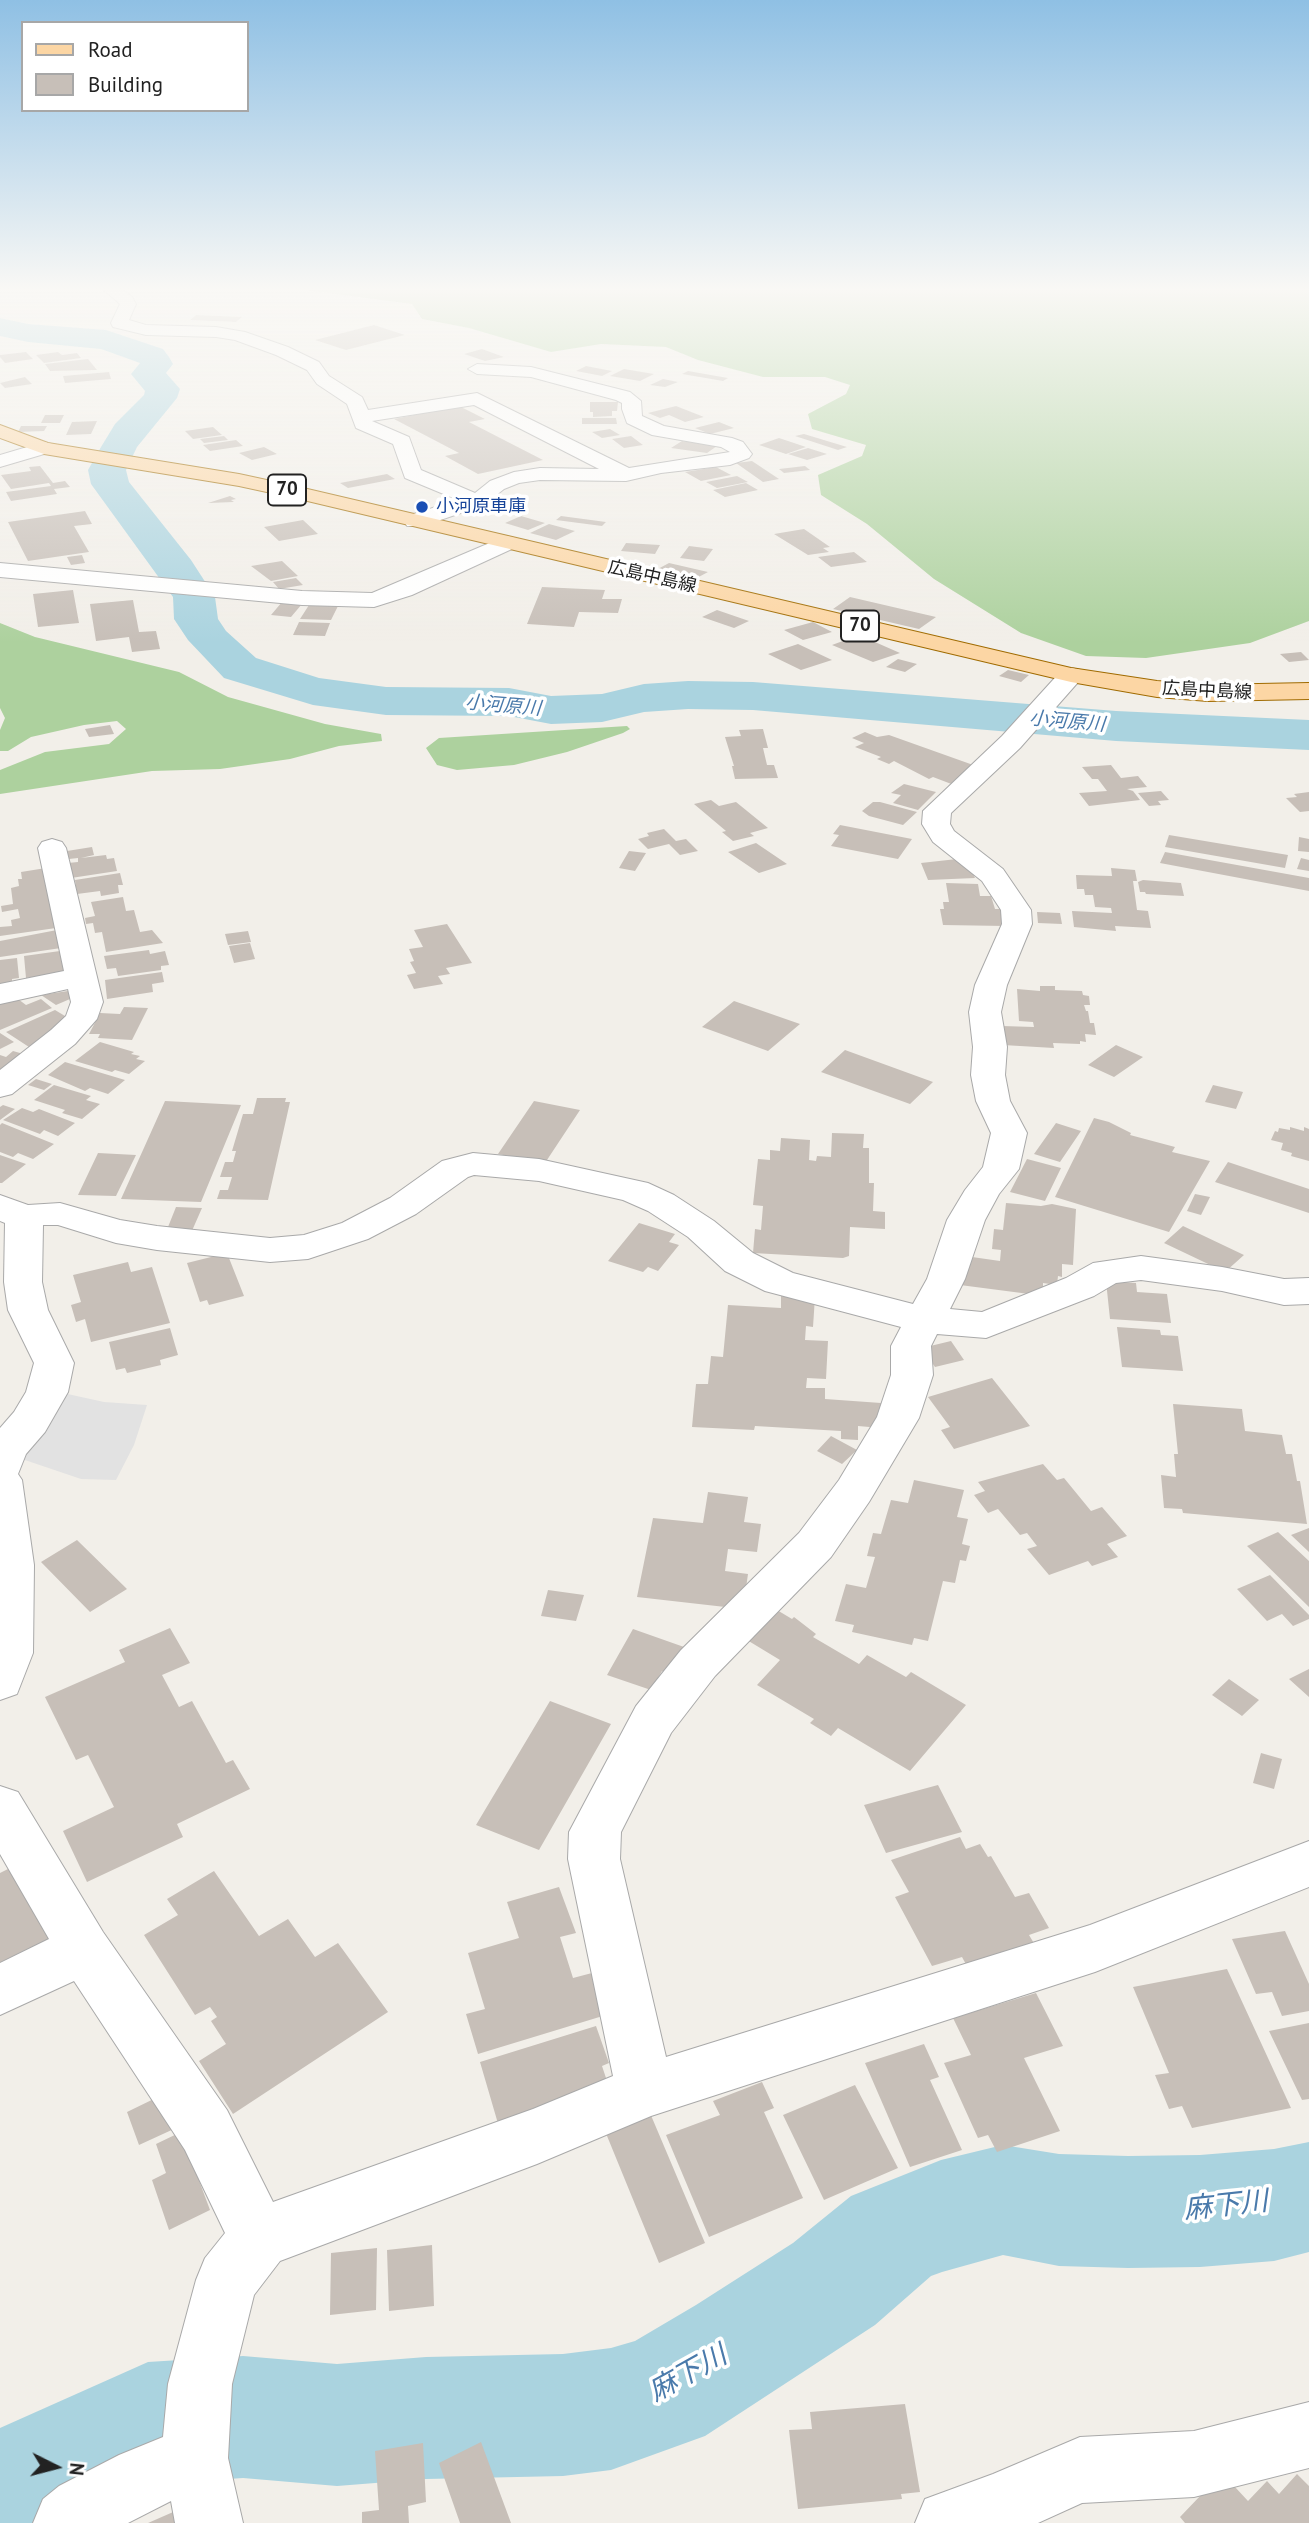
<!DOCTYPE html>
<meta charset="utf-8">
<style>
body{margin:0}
#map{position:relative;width:1309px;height:2523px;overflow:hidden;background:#f2efe9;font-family:"PT Sans",sans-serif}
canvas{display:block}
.legend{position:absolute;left:21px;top:21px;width:228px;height:91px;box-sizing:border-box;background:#fff;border:2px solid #a7a7a7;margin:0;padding:9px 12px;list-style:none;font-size:21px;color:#222}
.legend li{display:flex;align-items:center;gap:14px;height:35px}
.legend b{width:35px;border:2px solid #a7a7a7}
.north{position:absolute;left:21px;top:2432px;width:70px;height:70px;-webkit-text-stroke:5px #fff;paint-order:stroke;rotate:96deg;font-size:19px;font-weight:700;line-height:28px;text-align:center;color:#222}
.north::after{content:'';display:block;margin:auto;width:24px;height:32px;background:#222;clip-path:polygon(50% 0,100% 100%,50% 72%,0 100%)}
</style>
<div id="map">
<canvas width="1309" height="2523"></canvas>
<ul class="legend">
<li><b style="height:9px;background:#fcd6a4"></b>Road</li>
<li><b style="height:19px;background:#c7bfb8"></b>Building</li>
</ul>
<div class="north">N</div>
</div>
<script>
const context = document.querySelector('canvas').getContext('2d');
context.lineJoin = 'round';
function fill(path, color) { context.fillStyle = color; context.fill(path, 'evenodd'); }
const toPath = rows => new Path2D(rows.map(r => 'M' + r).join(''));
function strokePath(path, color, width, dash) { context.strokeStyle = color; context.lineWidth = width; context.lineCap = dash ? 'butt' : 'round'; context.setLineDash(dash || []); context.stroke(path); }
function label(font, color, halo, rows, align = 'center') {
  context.font = font + ' "PT Sans","Noto Sans JP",sans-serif'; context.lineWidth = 7; context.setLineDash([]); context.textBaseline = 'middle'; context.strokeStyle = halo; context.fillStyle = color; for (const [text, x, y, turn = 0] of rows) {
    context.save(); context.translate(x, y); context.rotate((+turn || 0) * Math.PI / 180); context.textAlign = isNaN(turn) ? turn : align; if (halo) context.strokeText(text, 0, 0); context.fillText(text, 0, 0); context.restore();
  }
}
fill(toPath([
 [306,290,1309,290,1309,621,1250,643,1146,658,1086,656,1021,633,934,579,867,524,821,495,818,475,862,456,866,445,812,429,808,414,846,394,850,385,825,377,763,377,698,360,666,347,601,344,551,352,469,328,422,319,412,304],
 [0,623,35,637,179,672,228,697,325,724,381,734,382,741,339,746,290,759,220,769,152,771,0,794,0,770,45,752,109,744,126,729,117,721,84,725,31,737,8,751,0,751,0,730,5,718,0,708],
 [627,726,630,729,623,733,567,752,514,765,457,770,437,765,426,748,439,738]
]), '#add19e');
fill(toPath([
 [63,1393,104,1402,147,1405,134,1445,116,1480,81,1479,19,1458]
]), '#e2e2e2');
fill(toPath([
 [0,318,28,324,106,330,163,349,169,357,173,364,166,373,180,389,177,398,137,447,126,470,129,482,191,560,215,597,218,619,226,631,256,658,319,678,386,687,509,688,551,696,602,694,644,684,688,681,753,682,1116,711,1309,720,1309,750,1116,741,753,710,688,709,644,712,602,722,551,724,509,716,386,715,313,705,224,678,188,640,174,619,173,597,91,484,88,470,101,447,115,424,144,395,145,391,131,374,140,363,101,349,28,342,0,336,0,318],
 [1309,2142,1309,2252,1274,2261,1200,2267,1128,2268,1059,2266,1003,2255,942,2272,931,2276,875,2325,705,2436,611,2470,563,2476,426,2479,337,2486,243,2478,155,2484,72,2523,0,2523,0,2428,148,2362,243,2356,337,2364,426,2357,563,2354,611,2348,635,2341,696,2305,793,2243,851,2196,941,2160,1003,2145,1059,2154,1128,2156,1200,2155,1274,2149,1309,2142]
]), '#aad3df');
fill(toPath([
 [196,315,242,317,236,322,190,320],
 [374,325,405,335,346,350,315,340],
 [482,349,504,357,485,361,464,354],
 [26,352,33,359,5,363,0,357,0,355],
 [58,352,62,355,77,353,81,358,44,363,36,355],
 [88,359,97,370,50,371,45,364],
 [586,366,612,371,602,376,576,371],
 [624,369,654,374,640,381,610,376],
 [688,371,728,378,723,381,682,374],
 [109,372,111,379,65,383,63,376],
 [25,377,32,384,5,388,0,383],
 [663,379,678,382,665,387,650,385],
 [590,402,618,402,617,411,612,411,612,416,593,417,593,412,590,412],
 [459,406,485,419,469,422,543,460,478,474,445,456,459,453,394,419],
 [676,406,704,417,685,422,669,415,660,418,648,413],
 [45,415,64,415,60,423,41,423],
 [582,418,616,418,617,424,582,424],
 [97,421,91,434,66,435,72,422],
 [719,422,734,428,710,434,695,428],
 [21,426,47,426,44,431,18,432],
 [213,427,222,435,193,439,185,431],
 [610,429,620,435,602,438,592,432],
 [804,434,847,447,838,450,795,436],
 [224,436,228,440,204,443,200,439],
 [631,436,643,445,624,448,612,439],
 [779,438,806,447,786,454,759,445],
 [236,440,243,446,210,451,203,445],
 [682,441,717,446,707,453,671,448],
 [264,447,277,454,252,460,239,453],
 [808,448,827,454,807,460,788,454],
 [752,461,779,479,763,482,736,463],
 [40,466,53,483,65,481,70,487,54,489,57,494,11,501,6,492,51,486,49,483,11,489,1,475,31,471,29,467],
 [805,466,810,470,784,473,779,469],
 [716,467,731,475,701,481,685,472],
 [387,474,395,479,348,488,340,483],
 [737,476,748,482,717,488,706,482],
 [746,483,758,490,725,497,713,490],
 [230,496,236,499,231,500,234,502,208,503],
 [85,511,92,524,74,526,89,552,28,561,8,522],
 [521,516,545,523,528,530,505,523],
 [561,516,606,522,602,526,556,520],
 [303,520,318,534,279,541,264,527],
 [549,524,575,531,556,540,530,533],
 [804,529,830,547,823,548,829,552,808,555,774,534],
 [626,543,660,545,655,554,621,551],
 [689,546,713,549,704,561,680,558],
 [854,552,867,562,831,567,818,557],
 [82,555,85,563,71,565,67,557],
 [282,561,298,576,271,581,251,566],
 [669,563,708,572,695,579,656,570],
 [296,578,303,585,279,589,273,582],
 [542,587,605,590,602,599,622,599,618,613,579,612,574,627,527,624],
 [73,590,79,623,38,627,33,594],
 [850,597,936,617,919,629,833,609],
 [133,600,139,632,156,631,160,649,132,652,129,637,96,641,90,604],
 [282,602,302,604,291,617,271,615],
 [309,605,338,606,331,620,300,619],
 [717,610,749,621,734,628,702,617],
 [299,622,330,623,325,636,293,635],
 [813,622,832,632,803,640,784,630],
 [859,635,900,653,873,662,832,645],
 [798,644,832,660,801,670,768,654],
 [1301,652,1309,660,1289,662,1280,654],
 [898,659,917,664,905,672,886,667],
 [1008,670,1029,675,1021,682,999,676],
 [110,725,114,734,89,737,85,729],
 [763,729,768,748,763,748,767,765,774,765,778,778,735,779,732,766,734,766,725,737,741,736,739,730],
 [865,732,877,737,889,735,976,766,954,785,933,777,929,779,894,761,889,764,877,759,881,757,855,747,864,743,852,738],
 [1111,765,1121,778,1138,776,1147,787,1127,789,1133,791,1140,800,1089,806,1079,793,1107,791,1098,779,1092,779,1082,767],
 [904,784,936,792,918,810,893,803,901,795,891,793],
 [1161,791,1169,800,1158,801,1161,805,1149,806,1138,793],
 [1309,792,1309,811,1300,812,1286,798,1297,797,1294,794],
 [711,800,719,806,736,802,768,828,750,833,754,836,733,841,722,832,726,831,694,804],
 [873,802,880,802,917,812,903,825,869,816,862,811],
 [840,825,912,839,898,859,831,846,839,835,833,834],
 [664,829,676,841,686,839,698,851,680,855,669,844,648,849,638,839,649,836,647,833],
 [1169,835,1288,855,1285,868,1165,847],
 [1299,837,1309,839,1309,852,1298,851],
 [756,843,787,864,759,873,728,852],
 [92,847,94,855,81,858,106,855,107,859,114,858,117,871,71,878,68,863,78,862,78,858,69,859,67,851],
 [629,851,646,853,635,871,619,868],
 [1165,852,1309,878,1309,891,1160,863],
 [966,858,975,878,928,880,921,863],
 [1301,858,1309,860,1309,871,1297,869],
 [46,868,56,928,0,936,0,927,12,926,11,920,20,918,18,909,2,912,1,906,13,904,11,888,19,886,18,879,22,879,21,872],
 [1111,868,1135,870,1137,881,1133,881,1137,910,1148,911,1151,928,1115,926,1116,931,1074,927,1072,911,1112,913,1111,908,1095,907,1093,895,1085,895,1084,889,1077,889,1076,875,1112,876],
 [120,873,123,885,118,885,119,893,101,896,100,891,77,894,75,880],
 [1143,880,1181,883,1184,896,1146,894,1145,892,1140,892,1138,882],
 [946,883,978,884,980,896,991,896,995,909,1002,909,1006,926,943,925,940,909,944,909,943,902,949,902],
 [123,897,126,911,134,910,140,932,152,930,163,943,106,952,102,932,95,933,93,923,86,924,85,918,95,916,91,902],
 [1037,912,1060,913,1062,924,1038,923],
 [447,924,472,963,446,968,450,974,438,976,443,984,414,989,407,975,416,973,410,962,414,961,409,949,423,947,414,930],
 [57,930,61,948,0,957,0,941],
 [248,931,251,942,228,945,225,934],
 [250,943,255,959,234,963,229,946],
 [149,950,150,954,165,951,169,965,161,966,161,970,118,976,116,968,107,969,104,956],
 [60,951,69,972,26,978,24,956],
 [17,958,19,978,12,979,12,984,0,985,0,960],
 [162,972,164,982,152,984,153,992,107,999,105,980],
 [1040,986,1055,986,1055,990,1082,991,1083,995,1089,996,1090,1005,1084,1005,1086,1011,1088,1011,1090,1023,1094,1023,1096,1035,1085,1034,1086,1042,1080,1041,1080,1044,1053,1043,1054,1048,1003,1045,1002,1026,1034,1027,1033,1022,1019,1021,1017,989,1040,991],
 [68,991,77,996,56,1005,41,995],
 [10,999,13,1001,18,999,26,1005,41,999,52,1008,0,1030,0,1003],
 [734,1001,800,1024,768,1051,702,1027],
 [124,1007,148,1008,132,1040,98,1038,100,1034,89,1034,100,1013,120,1014],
 [55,1010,70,1019,52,1028,60,1033,29,1047,6,1032],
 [0,1033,14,1042,0,1049],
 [100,1042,134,1052,131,1054,140,1056,136,1059,145,1061,129,1074,115,1070,112,1072,75,1061],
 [1116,1045,1143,1057,1114,1077,1088,1065],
 [845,1050,933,1082,910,1104,821,1072],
 [13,1051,27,1055,0,1077,0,1055,6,1057],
 [65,1062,125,1080,108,1094,90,1088,85,1091,48,1075],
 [36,1079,52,1084,44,1090,28,1085],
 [54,1085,91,1096,86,1100,100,1104,82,1119,62,1113,65,1110,34,1100],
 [1213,1085,1243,1092,1236,1109,1205,1102],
 [257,1098,286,1098,285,1102,290,1102,268,1200,217,1199,220,1190,228,1190,232,1177,220,1177,225,1162,233,1162,236,1151,232,1151,243,1114,253,1114],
 [165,1101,241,1105,201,1202,121,1199],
 [534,1101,580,1110,545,1163,498,1154],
 [3,1105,15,1109,0,1120,0,1107],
 [22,1108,33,1112,39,1109,75,1123,58,1136,44,1130,40,1134,3,1120],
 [1094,1118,1109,1122,1131,1133,1130,1135,1175,1147,1172,1152,1210,1161,1169,1232,1055,1197],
 [2,1123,54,1144,33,1159,18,1153,13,1157,0,1152,0,1125],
 [1056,1123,1081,1131,1060,1162,1034,1154],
 [1290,1127,1304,1131,1304,1127,1309,1129,1309,1161,1291,1156,1292,1153,1281,1150,1283,1143,1271,1140,1275,1131,1278,1132,1279,1128,1290,1130],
 [832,1133,864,1134,863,1148,869,1148,869,1183,874,1183,873,1211,885,1212,885,1229,850,1227,849,1256,843,1258,753,1253,755,1229,761,1230,763,1206,753,1205,758,1159,770,1160,770,1150,780,1151,781,1138,810,1140,809,1160,816,1161,817,1156,831,1157],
 [98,1153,136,1155,116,1196,78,1195],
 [0,1155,26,1164,2,1183,0,1183],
 [1027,1159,1061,1168,1045,1201,1010,1192],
 [1228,1162,1309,1189,1309,1213,1215,1182],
 [1195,1194,1210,1197,1201,1215,1187,1211],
 [1006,1203,1041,1206,1052,1204,1076,1209,1073,1265,1062,1264,1062,1277,1058,1276,1057,1285,1043,1283,1043,1290,1037,1289,1037,1295,960,1285,965,1256,1000,1261,1001,1250,992,1249,994,1229,1003,1230],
 [176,1207,202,1208,191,1233,166,1232],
 [639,1223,675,1234,669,1242,679,1245,658,1271,648,1267,643,1272,608,1261],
 [1183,1226,1244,1255,1225,1272,1164,1243],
 [227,1253,244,1296,209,1305,207,1300,200,1302,187,1263],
 [128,1262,131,1272,152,1267,170,1323,91,1342,85,1319,76,1322,71,1305,81,1302,73,1275],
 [1106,1281,1136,1283,1137,1292,1167,1294,1171,1323,1110,1319],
 [781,1296,815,1297,813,1327,806,1326,805,1340,828,1341,826,1379,807,1378,806,1388,825,1388,825,1399,881,1403,881,1428,858,1426,858,1440,841,1439,841,1431,755,1426,754,1430,692,1427,696,1384,708,1384,711,1356,723,1357,728,1305,781,1308],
 [1117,1327,1160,1330,1161,1335,1178,1336,1183,1371,1122,1367],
 [170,1328,178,1355,160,1360,161,1365,127,1373,125,1368,116,1370,109,1342],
 [951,1341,964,1360,935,1367,922,1348],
 [992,1378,1030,1426,954,1449,941,1430,950,1427,928,1397],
 [1173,1404,1242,1409,1245,1431,1282,1435,1286,1454,1292,1454,1297,1481,1300,1481,1307,1524,1183,1513,1182,1509,1164,1508,1161,1475,1176,1477,1174,1454,1178,1454],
 [831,1436,857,1450,842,1464,817,1451],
 [1043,1464,1057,1480,1064,1478,1091,1511,1102,1507,1127,1536,1107,1544,1118,1557,1092,1566,1088,1561,1049,1575,1027,1549,1037,1546,1027,1533,1020,1535,998,1509,988,1513,974,1495,985,1491,978,1482],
 [914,1480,964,1490,957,1517,968,1519,962,1544,970,1546,966,1561,960,1560,955,1583,943,1581,928,1641,914,1638,912,1645,852,1632,854,1625,835,1621,846,1584,866,1588,875,1557,867,1556,873,1533,881,1534,891,1500,908,1503],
 [708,1492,748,1497,744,1522,761,1524,757,1552,728,1549,725,1571,748,1574,743,1609,637,1597,653,1518,703,1523],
 [1309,1528,1309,1552,1291,1535],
 [1278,1532,1309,1561,1309,1607,1247,1546],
 [77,1540,127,1589,90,1612,41,1562],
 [1270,1575,1309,1615,1309,1619,1293,1626,1282,1614,1267,1621,1237,1589],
 [548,1590,584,1595,576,1621,541,1616],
 [777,1610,792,1619,794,1617,816,1634,813,1637,859,1664,867,1655,906,1677,911,1672,966,1705,910,1771,838,1728,831,1736,810,1723,814,1719,757,1685,780,1660,747,1640],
 [170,1628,190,1663,162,1675,179,1707,192,1701,226,1763,233,1760,250,1789,177,1824,183,1837,87,1882,63,1831,114,1807,88,1755,76,1760,45,1697,125,1662,119,1650],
 [633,1629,684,1647,670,1674,662,1671,651,1690,607,1675],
 [1309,1669,1309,1697,1289,1679],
 [1229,1679,1259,1700,1242,1716,1212,1695],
 [550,1701,611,1724,539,1850,476,1825],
 [1261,1753,1282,1759,1274,1789,1253,1783],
 [938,1785,962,1832,886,1853,864,1805],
 [960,1837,966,1849,980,1844,988,1857,991,1856,1015,1897,1029,1893,1049,1928,1029,1935,1035,1945,968,1968,962,1957,932,1966,895,1897,909,1892,891,1860],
 [16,1865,61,1945,0,1968,0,1873],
 [214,1871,259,1936,288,1919,315,1957,338,1943,388,2012,233,2114,199,2061,226,2044,211,2021,217,2017,210,2007,195,2015,144,1935,178,1915,167,1899],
 [559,1887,576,1933,560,1937,573,1978,592,1973,606,2015,478,2054,466,2014,485,2009,468,1953,519,1938,507,1902],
 [1285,1931,1309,1984,1309,2011,1282,2016,1272,1992,1256,1994,1232,1939],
 [1227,1969,1291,2108,1192,2128,1182,2106,1169,2109,1155,2075,1169,2073,1133,1987],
 [1036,1993,1063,2046,1024,2058,1060,2131,997,2152,988,2135,978,2138,944,2063,971,2055,953,2018],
 [1309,2023,1309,2099,1302,2100,1269,2031],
 [596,2026,609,2063,602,2066,610,2090,499,2127,480,2062],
 [924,2044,939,2077,930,2080,962,2150,910,2167,865,2063],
 [762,2082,774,2108,764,2112,803,2198,709,2237,666,2135,720,2115,713,2101],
 [855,2085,898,2168,824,2200,783,2115],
 [164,2094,176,2128,139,2145,127,2112],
 [650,2113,705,2243,659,2263,605,2131],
 [181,2132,210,2210,169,2230,152,2180,166,2173,156,2144],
 [432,2245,434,2306,389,2311,387,2250],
 [377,2248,376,2310,330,2315,331,2253],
 [905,2404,920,2492,901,2494,902,2499,798,2509,789,2430,812,2429,810,2412],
 [481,2442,511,2523,460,2523,439,2463],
 [423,2443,426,2502,408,2506,409,2523,362,2523,362,2512,379,2510,375,2451],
 [1222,2473,1248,2501,1267,2481,1279,2494,1297,2474,1309,2486,1309,2523,1185,2523,1180,2517],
 [180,2509,183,2523,148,2523]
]), '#c7bfb8');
const minor = toPath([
 [104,290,123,290,132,297,136,304,129,320,146,325,216,327,245,332,288,347,319,362,329,376,362,397,368,410,477,393,629,468,730,452,721,447,652,435,627,423,622,409,622,403,616,400,531,377,477,374,468,369,477,364,531,367,630,392,641,401,642,416,664,426,732,438,743,442,752,454,749,458,730,465,661,473,626,481,540,480,519,483,504,489,484,505,423,526,407,526,404,521,407,516,458,500,405,478,393,444,356,428,347,404,317,384,307,370,276,355,235,340,216,337,146,335,113,327,111,323,120,304,104,290],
 [474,405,599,469,540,468,514,472,490,481,475,493,421,470,409,437,372,421,474,405],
 [44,442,51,444,54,448,51,452,0,467,0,455,44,442],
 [506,536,514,538,517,543,514,548,412,595,374,607,302,605,0,577,0,563,302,591,372,593,506,536],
 [1071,668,1080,670,1083,675,1080,680,1020,748,951,813,950,824,954,831,1003,869,1031,910,1032,924,1007,985,1001,1012,1007,1047,1005,1075,1010,1101,1027,1133,1019,1169,999,1194,985,1220,965,1279,950,1309,982,1312,1066,1278,1093,1263,1141,1256,1222,1267,1284,1279,1309,1278,1309,1304,1284,1305,1222,1291,1141,1280,1116,1283,1094,1296,986,1338,937,1334,931,1346,933,1375,919,1418,869,1502,831,1557,715,1676,671,1733,621,1832,620,1859,666,2057,1090,1925,1309,1841,1309,1887,1095,1972,651,2116,537,2164,280,2261,254,2295,232,2384,228,2458,243,2523,175,2523,171,2501,128,2523,33,2523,43,2499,59,2486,119,2455,163,2437,168,2384,196,2280,205,2258,225,2233,185,2150,74,1981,0,2015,0,1963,49,1939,0,1854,0,1786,18,1792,103,1932,227,2110,273,2202,533,2109,613,2076,568,1859,569,1832,636,1706,681,1650,799,1533,839,1480,877,1417,891,1375,891,1346,901,1327,765,1291,725,1271,688,1237,648,1211,623,1200,539,1181,474,1175,468,1177,416,1214,368,1239,308,1259,270,1262,157,1250,116,1243,58,1225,43,1225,42,1282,48,1310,74,1363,68,1392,45,1432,26,1454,18,1474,22,1480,34,1565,33,1653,17,1694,0,1700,0,1428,14,1412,26,1392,34,1363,8,1310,4,1282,5,1223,0,1221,0,1195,28,1205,60,1203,120,1220,157,1226,270,1238,304,1235,342,1223,390,1198,442,1161,473,1153,539,1159,648,1183,674,1195,714,1221,753,1253,793,1273,913,1304,927,1279,947,1220,965,1190,983,1167,991,1133,976,1101,971,1075,973,1047,969,1012,975,985,1002,924,1001,910,982,881,933,842,922,824,923,811,1002,736,1062,670,1071,668],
 [52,839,62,842,66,848,103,1002,97,1019,75,1044,12,1094,0,1097,0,1070,51,1030,66,1016,71,1002,68,989,0,1004,0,984,64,971,38,848,42,842,52,839],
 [1309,2402,1309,2468,1194,2497,1082,2503,1038,2523,915,2523,925,2499,993,2474,1080,2437,1194,2431,1309,2402]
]);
const major = toPath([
 [0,425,48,443,239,474,299,487,1071,668,1157,681,1208,685,1309,683,1309,699,1208,701,1157,697,1071,682,299,499,239,486,44,454,0,438,0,425]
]);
strokePath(minor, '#a9a9a9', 2);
strokePath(major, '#a06b00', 2);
fill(minor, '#fff');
fill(major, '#fcd6a4');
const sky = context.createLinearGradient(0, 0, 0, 643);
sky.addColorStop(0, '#8fc0e4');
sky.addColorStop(0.45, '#f9f8f5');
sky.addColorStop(1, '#f9f8f500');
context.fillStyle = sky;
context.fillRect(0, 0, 1309, 643);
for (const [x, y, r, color] of [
 [422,507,7,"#1a4fb4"]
]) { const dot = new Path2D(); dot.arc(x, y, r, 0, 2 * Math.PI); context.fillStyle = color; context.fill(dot); strokePath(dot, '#fff', 2.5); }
label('18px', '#164399', '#fff', [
 ["小河原車庫",436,507]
], 'left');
label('18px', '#222', '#fff', [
 ["広島中島線",652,577,13],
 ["広島中島線",1207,691,3]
]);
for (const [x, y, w] of [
 [287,490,38],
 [860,626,38]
]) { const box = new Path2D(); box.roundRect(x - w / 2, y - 15.5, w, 31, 5); context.fillStyle = '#fff'; context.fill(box); strokePath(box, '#222', 2); }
label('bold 19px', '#222', null, [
 ["70",287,490],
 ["70",860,626]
]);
label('italic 19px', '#4a7aab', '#fff', [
 ["小河原川",503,706,5],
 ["小河原川",1067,722,5]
]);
label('italic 28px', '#4a7aab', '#fff', [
 ["麻下川",1226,2206,-6],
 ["麻下川",688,2374,-29]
]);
</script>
